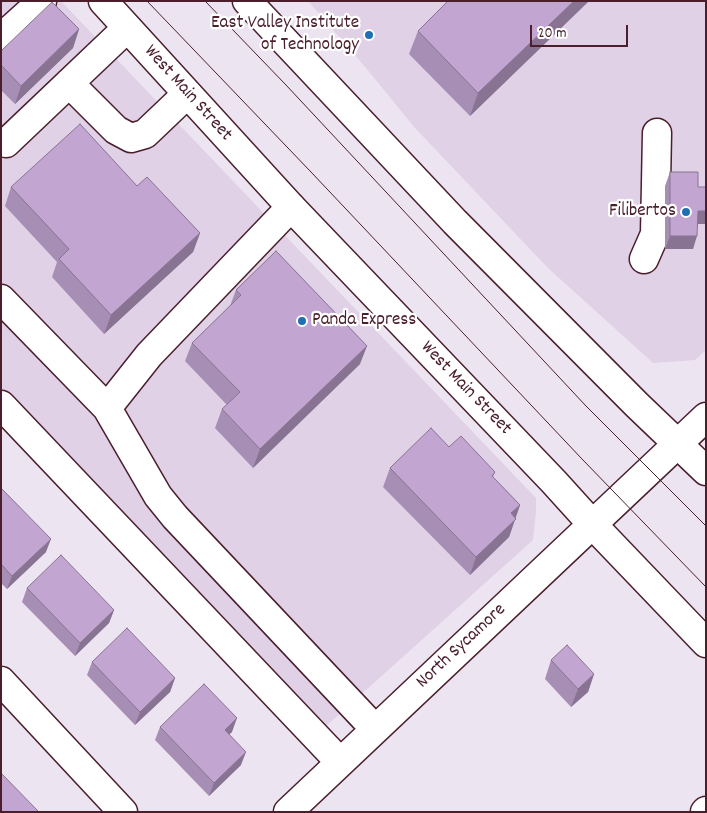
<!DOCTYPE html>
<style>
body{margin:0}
#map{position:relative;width:707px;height:813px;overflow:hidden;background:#ede4f1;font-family:Dekko,sans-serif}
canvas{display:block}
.frame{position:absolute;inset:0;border:2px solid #4a1f2b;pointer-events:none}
.scale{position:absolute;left:530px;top:25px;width:98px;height:22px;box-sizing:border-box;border:2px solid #4a1f2b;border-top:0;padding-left:6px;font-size:15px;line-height:18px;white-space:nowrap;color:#4a1f2b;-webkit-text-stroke:4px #fff;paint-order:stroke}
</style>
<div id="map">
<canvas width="707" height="813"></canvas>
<div class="frame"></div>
<div class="scale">20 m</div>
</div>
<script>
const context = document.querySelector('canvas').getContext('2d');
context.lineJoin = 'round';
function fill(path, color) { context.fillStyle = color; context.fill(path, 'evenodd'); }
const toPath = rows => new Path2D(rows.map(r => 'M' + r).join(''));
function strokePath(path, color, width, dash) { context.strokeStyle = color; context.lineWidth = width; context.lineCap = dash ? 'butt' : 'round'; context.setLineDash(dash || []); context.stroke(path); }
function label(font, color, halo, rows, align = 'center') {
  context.font = font + ' Dekko,sans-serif'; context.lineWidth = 4.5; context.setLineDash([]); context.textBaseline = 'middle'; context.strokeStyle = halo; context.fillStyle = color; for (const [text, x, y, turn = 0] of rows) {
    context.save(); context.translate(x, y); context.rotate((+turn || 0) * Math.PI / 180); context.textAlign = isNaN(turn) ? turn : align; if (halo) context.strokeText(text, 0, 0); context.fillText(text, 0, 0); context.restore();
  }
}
fill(toPath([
 [1,1,61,1,536,498,536,512,533,540,306,744,1,422],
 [308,1,706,1,706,350,695,360,653,363,548,268,415,128,366,68]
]), '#e0d1e7');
const minor = toPath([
 [1,38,42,1],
 [69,83,116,130,131,138,145,134,187,94],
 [6,143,127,28],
 [291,207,149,355,107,408,158,496,175,517,375,729],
 [644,259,655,234,657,133],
 [1,299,107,408],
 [1,405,340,762],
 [1,681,123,812],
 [288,812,706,417],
 [705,812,706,811]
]);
const major = toPath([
 [103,1,291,207,554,482,592,524,706,643],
 [247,1,455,222,637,405,706,471]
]);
strokePath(minor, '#4a1f2b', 31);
strokePath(major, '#4a1f2b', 31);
strokePath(minor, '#fff', 28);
strokePath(major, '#fff', 28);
strokePath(toPath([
 [147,1,311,172,582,459,706,587],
 [205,1,286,85,586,406,706,526]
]), '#4a1f2b', 1);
fill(toPath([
 [448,1,589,1,470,116,409,54,418,31],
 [79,29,73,48,15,104,1,90,1,51],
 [670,172,698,187,706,224,698,224,693,249,665,249,665,186],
 [137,186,200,233,193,252,104,334,52,277,57,262,5,206,11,187],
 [236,290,360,364,253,468,215,428,222,409,227,405,185,361,192,343,230,306],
 [449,447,495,472,493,477,520,505,509,537,470,575,383,487,390,468],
 [1,488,46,552,7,589,1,583],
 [27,588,114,610,109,623,75,656,22,602],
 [551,660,594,674,588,692,571,707,545,679],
 [92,662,175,678,170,692,135,725,87,675],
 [160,727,232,732,229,734,241,765,209,796,155,740]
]), '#a78eb4');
fill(toPath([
 [574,1,589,1,470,116,478,93],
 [79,29,73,48,15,104,21,86],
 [698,211,706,211,706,224,693,224],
 [200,233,193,252,104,334,111,315],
 [670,236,697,236,693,249,665,249],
 [367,346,360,364,253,468,260,449],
 [520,505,509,537,470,575,476,557,511,513],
 [51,539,46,552,7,589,12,576],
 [114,610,109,623,75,656,80,643],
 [594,674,588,692,571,707,578,689],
 [175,678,170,692,135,725,140,712],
 [237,718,232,732,220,743,225,730],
 [246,752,241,765,209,796,214,783]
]), '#887492');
const building = toPath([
 [448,1,574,1,478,93,418,31,448,1],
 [52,2,79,29,21,86,1,65,1,51,52,2],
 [80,124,137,186,147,177,200,233,111,315,59,259,69,249,11,187,80,124],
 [670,172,698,172,698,187,706,187,706,211,698,211,697,236,670,236,670,172],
 [276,251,367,346,260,449,222,409,240,392,192,343,241,295,236,290,276,251],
 [431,428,449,447,461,436,495,472,492,476,520,505,511,513,516,519,476,557,390,468,431,428],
 [1,488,51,539,12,576,1,564,1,488],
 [61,555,114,610,80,643,27,588,61,555],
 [127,628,175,678,140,712,92,662,127,628],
 [567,645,594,674,578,689,551,660,567,645],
 [204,684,237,718,225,730,246,752,214,783,160,727,204,684],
 [1,773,38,811,37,812,1,812,1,773]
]);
fill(building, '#c2a5d1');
strokePath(building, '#887492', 1);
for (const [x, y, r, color] of [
 [369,35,5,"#1f6fb2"],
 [686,212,5,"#1f6fb2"],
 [302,321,5,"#1f6fb2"]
]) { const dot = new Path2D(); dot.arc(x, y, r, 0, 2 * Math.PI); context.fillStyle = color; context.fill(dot); strokePath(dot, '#fff', 2); }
label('19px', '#4a1f2b', '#fff', [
 ["East Valley Institute",359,24],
 ["of Technology",359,46],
 ["Filibertos",676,212],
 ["Panda Express",312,321,"left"]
], 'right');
label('19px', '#4a1f2b', '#fff', [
 ["West Main Street",187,94,48],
 ["West Main Street",465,389,46],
 ["North Sycamore",462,647,-43]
]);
</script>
